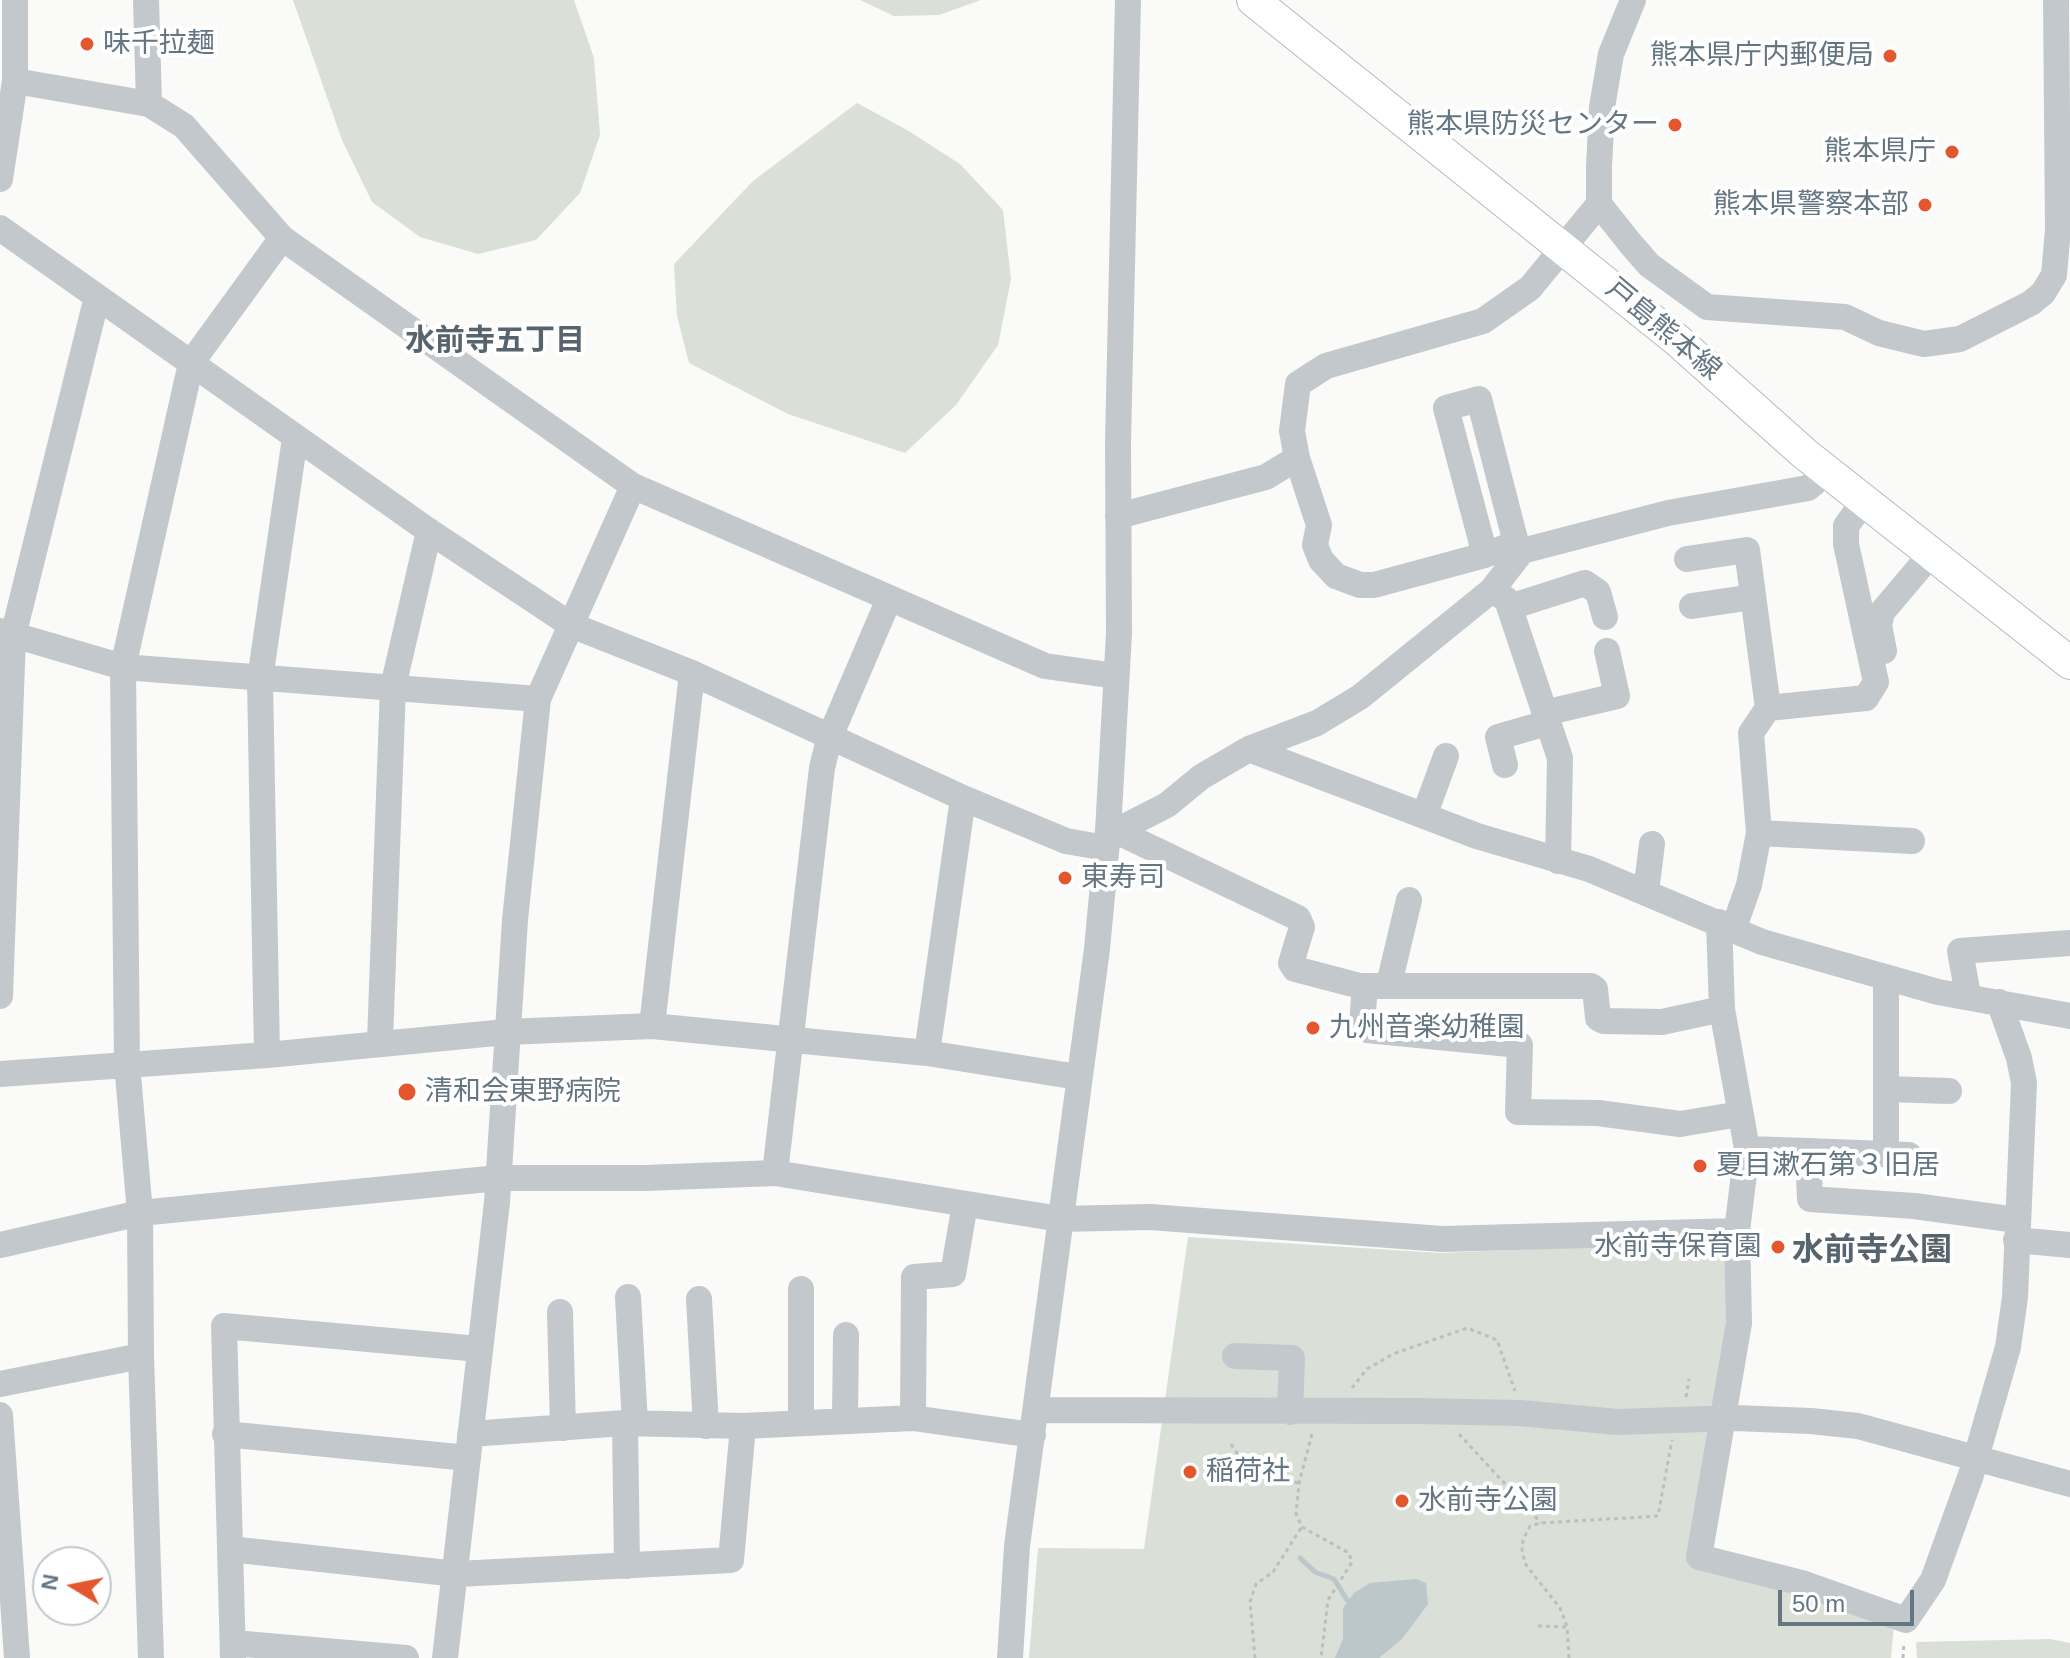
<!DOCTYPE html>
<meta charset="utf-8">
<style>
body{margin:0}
#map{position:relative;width:2070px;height:1658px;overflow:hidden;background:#fafaf8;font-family:Helvetica,sans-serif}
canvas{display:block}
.north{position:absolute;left:32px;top:1546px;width:80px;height:80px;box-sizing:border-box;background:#fff;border:2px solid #c1c8cd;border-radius:50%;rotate:280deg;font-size:22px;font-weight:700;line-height:32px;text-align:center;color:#657683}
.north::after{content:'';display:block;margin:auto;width:28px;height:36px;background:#e4572e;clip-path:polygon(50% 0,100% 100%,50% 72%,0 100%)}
.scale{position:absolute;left:1778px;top:1590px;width:136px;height:36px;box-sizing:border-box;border:4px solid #657683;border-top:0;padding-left:10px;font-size:24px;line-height:28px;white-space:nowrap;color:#657683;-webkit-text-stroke:6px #fff;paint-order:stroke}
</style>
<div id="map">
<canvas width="2070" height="1658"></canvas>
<div class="north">N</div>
<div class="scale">50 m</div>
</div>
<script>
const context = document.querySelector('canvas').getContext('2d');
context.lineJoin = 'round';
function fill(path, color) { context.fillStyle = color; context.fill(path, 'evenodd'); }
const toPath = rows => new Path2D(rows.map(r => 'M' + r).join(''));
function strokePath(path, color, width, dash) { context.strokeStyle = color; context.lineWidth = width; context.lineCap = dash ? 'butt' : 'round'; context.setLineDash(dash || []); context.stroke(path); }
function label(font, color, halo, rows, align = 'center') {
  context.font = font + ' Helvetica,"Noto Sans JP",sans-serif'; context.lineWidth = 8; context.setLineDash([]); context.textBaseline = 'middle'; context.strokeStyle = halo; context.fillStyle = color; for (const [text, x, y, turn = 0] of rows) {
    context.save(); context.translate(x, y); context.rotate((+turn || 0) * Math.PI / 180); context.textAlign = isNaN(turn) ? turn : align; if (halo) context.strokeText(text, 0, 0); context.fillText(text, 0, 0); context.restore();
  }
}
fill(toPath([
 [293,0,574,0,594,58,600,135,580,193,536,240,478,254,420,237,372,202,342,140],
 [860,0,981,0,939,15,894,16],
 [857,103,907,130,960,164,1003,210,1011,279,998,345,956,405,905,453,788,414,689,363,677,316,674,264,753,181],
 [1188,1237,1440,1253,1730,1241,1730,1325,1694,1563,1894,1625,1891,1658,1029,1658,1038,1548,1144,1549],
 [2050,1639,2070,1643,2070,1658,1917,1658,1916,1642]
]), '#dadfd7');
fill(toPath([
 [1416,1579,1426,1583,1428,1604,1402,1639,1379,1658,1335,1658,1343,1639,1343,1608,1354,1593,1370,1583]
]), '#bbc7cb');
strokePath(toPath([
 [1300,1558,1315,1572,1334,1579,1347,1600]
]), '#bbc7cb', 5);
const major = toPath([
 [1253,0,1677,340,1805,454,2070,663]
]);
strokePath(major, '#b5babe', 34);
strokePath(toPath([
 [1352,1388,1367,1369,1393,1354,1467,1328,1497,1340,1515,1391],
 [1686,1397,1689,1379],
 [1312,1434,1299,1483,1296,1514,1302,1527,1349,1553,1352,1562,1328,1600,1321,1658],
 [1459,1434,1541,1523],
 [1231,1444,1251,1474,1299,1483],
 [1217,1472,1251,1474],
 [1538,1626,1567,1627],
 [1255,1658,1250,1602,1256,1584,1273,1572,1301,1528],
 [1569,1658,1567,1627,1560,1608,1526,1565,1522,1552,1523,1540,1530,1526,1541,1523,1658,1516,1672,1440],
 [1903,1658,1904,1642]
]), '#bbbfc2', 3, [4, 4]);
strokePath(toPath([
 [146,0,149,104],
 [1633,0,1611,54,1602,107,1599,167,1599,204,1630,243,1649,265,1707,307,1845,317,1879,333,1924,344,1960,339,2031,303,2043,293,2054,275,2058,229,2056,0],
 [15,81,149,104,184,126,282,238,633,486,1045,666,1116,676],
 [0,179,15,81,15,0],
 [0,228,429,531,571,625,692,673,963,798,1066,841,1106,848],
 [1118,516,1266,477,1297,458],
 [1485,555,1446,408,1479,399,1516,543,1485,555,1374,585,1360,585,1336,576,1321,560,1315,545,1319,525,1297,458,1292,431,1298,384,1326,366,1483,321,1530,288,1599,204],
 [1687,559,1747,550,1768,708],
 [1492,590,1522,551,1668,513,1808,488,1827,472],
 [1692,606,1753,597],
 [1510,607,1585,583,1598,592,1605,617],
 [0,631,123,667,538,699],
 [1884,651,1879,625,1882,612,1932,553],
 [1544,713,1617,696,1607,651],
 [1249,749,1477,836,1589,869,1762,942,1938,992,2070,1016],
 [1505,765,1498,737,1547,723],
 [1424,816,1446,756],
 [1108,831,1116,831,1298,918,1302,927,1291,963,1295,969,1360,986,1591,986,1595,989,1598,1018,1604,1021,1662,1022,1722,1009],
 [1116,831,1167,805,1201,777,1249,749,1317,723,1360,697,1492,590,1507,600,1560,758,1558,861],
 [1759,833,1912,841],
 [1646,892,1652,844],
 [1719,922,1722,1009,1747,1149,1737,1231,1739,1323,1699,1557,1802,1583,1906,1620,1933,1580,1971,1475,2008,1347,2015,1297,2024,1083,2019,1058,1999,1002],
 [1733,930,1749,885,1759,833,1751,733,1768,708,1866,698,1876,682,1846,544,1846,526,1865,500],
 [1389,984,1409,900],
 [1365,986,1362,1024,1367,1030,1520,1045,1518,1112,1598,1113,1680,1124,1740,1114],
 [1968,995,1960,951,2070,943],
 [0,996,13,636,97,297],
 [652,1026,692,673],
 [380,1041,393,687,429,531],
 [927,1053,963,798],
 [267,1055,260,679,295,438],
 [0,1074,267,1055,506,1032,652,1026,927,1053,1078,1077],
 [1886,1089,1949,1091],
 [1747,1149,1808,1151,1810,1199,1914,1206,2017,1220],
 [1808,1151,1909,1155],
 [1886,1154,1886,978],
 [775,1173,822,768,829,739,889,599],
 [2016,1240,2070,1245],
 [0,1245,140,1213,499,1178,645,1178,775,1173,1060,1219,1150,1217,1442,1239,1737,1231],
 [628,1297,635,1424],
 [699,1299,706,1426],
 [560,1312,563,1428],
 [1235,1356,1292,1358,1290,1412],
 [0,1384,141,1356],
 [1037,1410,1415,1411,1520,1413,1618,1422,1734,1418,1811,1421,1858,1426,2070,1484],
 [0,1415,17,1658],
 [913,1418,914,1277,953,1274,965,1204],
 [845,1420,846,1335],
 [801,1421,801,1289],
 [625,1423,627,1566],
 [225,1434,468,1458],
 [470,1434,625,1423,743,1426,913,1418,1033,1435],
 [230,1549,457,1574,731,1560,743,1426],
 [233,1643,406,1658],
 [151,1658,141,1356,140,1213,127,1063,123,667,191,363,282,238],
 [233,1658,224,1326,479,1349],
 [445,1658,497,1202,515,920,538,699,633,486],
 [1010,1658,1017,1546,1097,949,1108,831,1119,633,1118,442,1128,0]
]), '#c3c8cc', 26);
strokePath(major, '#fff', 32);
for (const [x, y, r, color] of [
 [87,44,8,"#e4572e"],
 [1890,56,8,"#e4572e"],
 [1675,125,8,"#e4572e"],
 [1952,152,8,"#e4572e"],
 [1925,205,8,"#e4572e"],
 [1065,878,8,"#e4572e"],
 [1313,1028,8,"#e4572e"],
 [407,1092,10,"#e4572e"],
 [1700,1166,8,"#e4572e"],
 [1778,1247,8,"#e4572e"],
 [1190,1472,8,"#e4572e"],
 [1402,1501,8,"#e4572e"]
]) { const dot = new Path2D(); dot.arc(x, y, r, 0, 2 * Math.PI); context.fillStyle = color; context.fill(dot); strokePath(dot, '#fff', 3); }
label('28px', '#657683', '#fff', [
 ["味千拉麺",103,44],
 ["熊本県庁内郵便局",1874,56,"right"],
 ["熊本県防災センター",1659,125,"right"],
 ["熊本県庁",1936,152,"right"],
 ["熊本県警察本部",1909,205,"right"],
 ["東寿司",1081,878],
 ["九州音楽幼稚園",1329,1028],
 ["清和会東野病院",425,1092],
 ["夏目漱石第３旧居",1716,1166],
 ["水前寺保育園",1762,1247,"right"],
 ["稲荷社",1206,1472],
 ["水前寺公園",1418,1501]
], 'left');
label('28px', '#657683', '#fff', [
 ["戸島熊本線",1663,330,40]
]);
label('bold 30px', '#57646e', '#fff', [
 ["水前寺五丁目",495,342]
]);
label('bold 32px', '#57646e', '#fff', [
 ["水前寺公園",1872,1251]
]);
</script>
